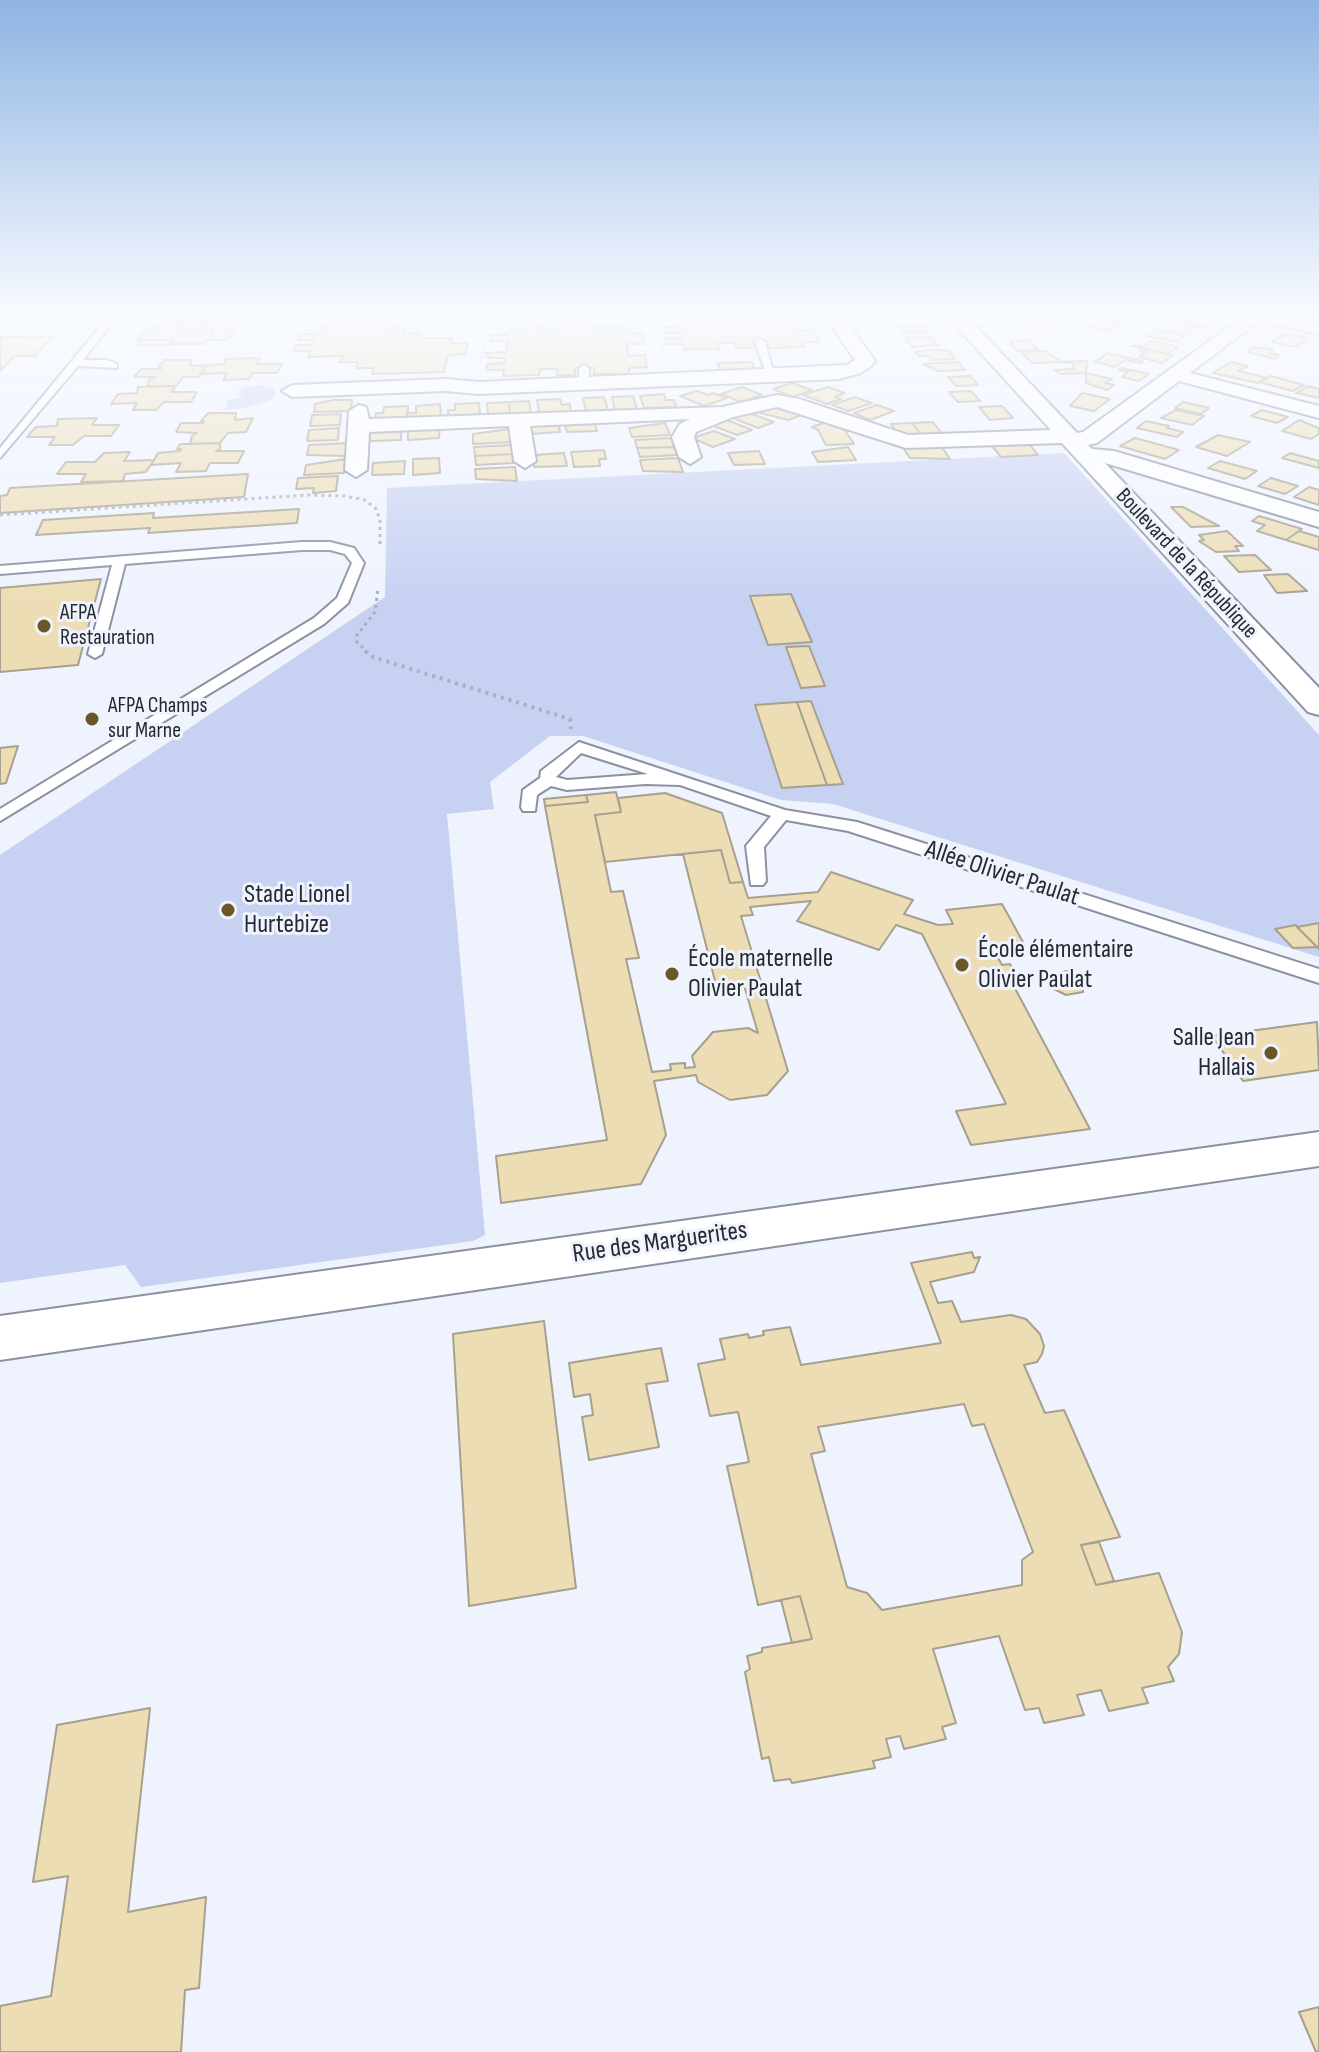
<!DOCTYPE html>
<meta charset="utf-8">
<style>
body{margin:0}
canvas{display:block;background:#eff3fe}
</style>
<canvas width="1319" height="2052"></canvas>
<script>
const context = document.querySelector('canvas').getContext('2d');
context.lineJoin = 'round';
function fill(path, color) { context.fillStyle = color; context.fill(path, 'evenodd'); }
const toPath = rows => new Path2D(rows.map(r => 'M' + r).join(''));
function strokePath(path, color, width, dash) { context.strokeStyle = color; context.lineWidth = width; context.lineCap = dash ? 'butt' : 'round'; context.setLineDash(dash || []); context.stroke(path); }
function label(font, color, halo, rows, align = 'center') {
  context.font = font + ' "Sofia Sans Condensed",sans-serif'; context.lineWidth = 6; context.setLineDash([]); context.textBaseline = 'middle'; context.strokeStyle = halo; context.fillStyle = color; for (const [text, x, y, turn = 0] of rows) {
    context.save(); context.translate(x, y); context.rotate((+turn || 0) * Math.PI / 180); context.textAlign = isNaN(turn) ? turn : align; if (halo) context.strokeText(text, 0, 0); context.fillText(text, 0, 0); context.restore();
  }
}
fill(toPath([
 [261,385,275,389,275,396,269,401,239,409,218,410,229,407,226,405,228,400,243,397,238,393,242,388],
 [1064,453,1319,735,1319,957,833,804,781,800,583,736,550,736,490,782,494,809,447,814,485,1235,473,1241,141,1287,125,1265,0,1283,0,855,385,597,387,488]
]), '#c7d1f2');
const building = toPath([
 [183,316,213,316,208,323,178,323,183,316],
 [213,316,257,316,239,322,208,323,213,316],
 [662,316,809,316,810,320,794,320,798,331,815,330,819,342,803,342,804,347,770,348,768,342,760,342,752,343,753,348,736,348,735,343,718,343,719,349,684,349,683,344,666,344,665,338,682,338,681,333,664,333,664,327,680,327,679,317,662,316],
 [1029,316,1053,320,1053,325,1028,324,1029,316],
 [1158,316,1170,316,1207,325,1203,328,1153,318,1158,316],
 [167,319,181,319,178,323,185,323,180,330,215,330,204,344,170,344,173,340,137,340,147,328,163,327,167,319],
 [1103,319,1121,323,1108,331,1091,327,1103,319],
 [239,322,228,340,209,340,215,330,204,330,208,323,239,322],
 [185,323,208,323,204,330,180,330,185,323],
 [389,323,387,328,405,328,403,333,420,333,418,338,452,338,451,343,468,343,465,354,448,355,444,372,372,374,374,368,356,368,358,362,340,362,343,356,308,357,310,351,293,351,295,345,313,345,316,340,298,340,301,334,318,334,323,324,389,323],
 [592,323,592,328,626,328,626,333,643,333,644,344,627,344,628,356,645,355,647,367,629,368,629,374,594,374,594,368,575,368,575,375,557,375,558,369,540,369,539,375,503,376,504,370,486,370,487,364,504,363,505,358,488,358,488,353,485,353,506,352,508,341,490,341,491,335,508,335,509,330,525,329,526,324,543,324,542,329,559,329,559,324,592,323],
 [1176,323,1198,327,1188,334,1165,330,1176,323],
 [921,325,927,332,904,333,898,326,921,325],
 [1156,330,1184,336,1177,342,1147,336,1156,330],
 [1286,334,1307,338,1297,347,1271,342,1286,334],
 [53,336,35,356,14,356,0,371,0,337,53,336],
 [931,337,938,345,912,347,905,338,931,337],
 [141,340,173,340,170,345,137,345,141,340],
 [1029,340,1038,350,1017,351,1010,344,1013,344,1010,341,1029,340],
 [1150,341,1154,341,1178,347,1168,354,1131,346,1143,346,1150,341],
 [1253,347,1273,349,1270,353,1280,355,1275,359,1247,352,1253,347],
 [1142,349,1168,354,1173,355,1162,363,1139,357,1146,352,1139,351,1142,349],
 [927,350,948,350,955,359,931,360,928,356,919,356,915,352,927,350],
 [1045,351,1062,362,1032,363,1021,352,1045,351],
 [1108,353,1110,354,1143,361,1140,363,1125,360,1115,367,1095,362,1108,353],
 [260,358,257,364,282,364,277,373,253,373,249,379,223,380,227,373,200,374,207,365,225,364,225,359,260,358],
 [165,360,192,360,190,366,207,365,199,377,183,377,176,386,147,386,149,380,155,377,134,377,141,369,161,369,162,367,158,367,165,360],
 [1087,361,1086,373,1060,374,1055,370,1073,369,1074,363,1056,362,1087,361],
 [752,362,755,372,720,372,718,363,752,362],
 [958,362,965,370,938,371,923,364,958,362],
 [1231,362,1248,366,1238,371,1268,378,1258,383,1213,373,1231,362],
 [1121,368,1149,374,1139,381,1122,377,1128,372,1118,370,1121,368],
 [1086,373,1112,379,1105,383,1114,385,1107,390,1086,383,1086,373],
 [971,376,978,385,956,386,948,377,971,376],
 [1271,376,1304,385,1293,391,1259,382,1271,376],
 [792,383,812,390,793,397,773,389,792,383],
 [176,386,171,392,197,392,191,402,164,402,156,410,133,410,137,403,111,404,118,394,137,393,138,387,176,386],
 [1308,386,1319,389,1319,398,1296,393,1308,386],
 [742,387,762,395,741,402,721,394,742,387],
 [828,387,845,393,835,397,841,399,827,404,803,395,828,387],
 [697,391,708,395,713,393,727,398,704,406,680,396,697,391],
 [971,391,980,401,958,402,949,392,971,391],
 [1082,393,1110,399,1094,411,1070,406,1082,393],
 [664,394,666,400,674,400,676,407,644,408,640,396,664,394],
 [633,396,637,409,615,410,612,397,633,396],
 [604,397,608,410,586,411,583,398,604,397],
 [855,397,872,403,848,411,832,405,855,397],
 [560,399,562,405,570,404,571,412,539,413,537,400,560,399],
 [333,400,352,400,351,411,314,412,315,404,333,400],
 [529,401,531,413,510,415,509,402,529,401],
 [509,402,510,415,488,415,487,403,509,402],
 [1183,402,1209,408,1201,414,1175,408,1183,402],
 [479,403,480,416,448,417,448,410,455,410,455,404,479,403],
 [440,404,441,418,407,419,407,413,416,413,416,406,440,404],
 [779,404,805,414,788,420,757,412,779,404],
 [877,405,894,411,870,420,854,413,877,405],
 [408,406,407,419,375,421,376,413,383,413,384,407,408,406],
 [1002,406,1013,418,990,420,979,407,1002,406],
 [1176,410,1204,416,1192,425,1161,418,1176,410],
 [1262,410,1288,417,1277,423,1251,416,1262,410],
 [208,413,236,413,235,420,253,418,246,432,228,433,220,443,190,444,192,436,197,433,176,432,181,423,203,423,204,421,201,421,208,413],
 [749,413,774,422,758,428,733,418,749,413],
 [341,414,340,425,310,426,312,415,341,414],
 [97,418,92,425,119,425,111,436,84,436,73,445,49,445,55,437,27,437,36,427,57,426,58,419,97,418],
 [594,420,597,431,567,432,564,421,594,420],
 [727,420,752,430,737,435,711,425,727,420],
 [1299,420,1319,428,1319,434,1311,439,1282,431,1299,420],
 [1146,421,1169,426,1167,428,1183,432,1177,437,1137,428,1146,421],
 [558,422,560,432,530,434,528,423,558,422],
 [826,422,844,429,854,444,826,445,818,430,812,427,826,422],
 [933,422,943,435,922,436,912,423,933,422],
 [665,423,670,435,632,437,629,428,665,423],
 [912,423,922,436,900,437,891,424,912,423],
 [440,427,439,438,408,440,408,428,440,427],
 [339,428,338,440,307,441,309,430,339,428],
 [401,429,401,440,370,441,370,430,401,429],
 [510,429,512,442,473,444,473,434,510,429],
 [714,431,735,439,713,447,692,438,714,431],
 [1218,435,1250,442,1227,456,1196,447,1218,435],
 [671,438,674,447,637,448,635,440,671,438],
 [1135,438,1179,450,1165,459,1120,446,1135,438],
 [1027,441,1038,455,1001,457,992,446,1027,441],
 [220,443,220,449,216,451,244,451,238,463,210,463,206,471,176,472,181,463,151,465,158,453,180,451,181,449,177,449,180,444,220,443],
 [348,443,346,456,307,455,309,445,348,443],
 [512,445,513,454,475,456,474,447,512,445],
 [941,446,950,459,910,458,903,448,941,446],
 [674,447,677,455,640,457,637,448,674,447],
 [848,447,856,460,818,462,812,452,848,447],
 [604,450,606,459,599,459,600,466,574,467,571,452,604,450],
 [759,451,765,464,734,465,728,453,759,451],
 [130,452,124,461,154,460,146,472,125,474,123,481,81,482,86,474,57,474,66,462,95,462,104,453,130,452],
 [564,453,567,466,534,467,533,455,564,453],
 [1290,453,1319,461,1319,468,1282,458,1290,453],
 [513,454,514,463,476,465,475,456,513,454],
 [439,458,440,473,413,475,413,459,439,458],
 [678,458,683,472,643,471,640,460,678,458],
 [346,459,344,473,304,475,306,465,346,459],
 [405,461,404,474,372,475,373,463,405,461],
 [1220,461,1257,471,1245,479,1208,468,1220,461],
 [515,467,517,481,476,479,475,469,515,467],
 [248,474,244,497,0,513,0,496,7,495,10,488,248,474],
 [338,476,336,491,313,493,314,488,296,489,298,478,338,476],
 [1271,478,1298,486,1285,494,1258,486,1271,478],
 [1309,487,1319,490,1319,505,1294,497,1309,487],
 [1171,507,1183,507,1219,526,1191,527,1171,507],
 [299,509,297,523,148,533,150,528,36,535,43,520,154,513,153,518,299,509],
 [1259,516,1302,529,1286,540,1257,531,1265,525,1252,521,1259,516],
 [1227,531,1243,546,1235,546,1239,551,1216,552,1199,541,1204,540,1199,535,1227,531],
 [1299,531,1319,537,1319,550,1286,540,1299,531],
 [1255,555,1271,570,1239,572,1224,556,1255,555],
 [1288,574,1307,591,1277,593,1264,575,1288,574],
 [101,579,78,665,0,672,0,588,101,579],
 [791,594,812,642,768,645,750,596,791,594],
 [809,646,825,686,801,688,786,647,809,646],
 [811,701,822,730,843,784,827,785,797,702,811,701],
 [797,702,807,730,827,785,782,788,755,705,797,702],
 [18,746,6,783,0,784,0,748,18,746],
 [616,792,621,812,595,815,611,892,623,891,639,958,626,959,652,1072,671,1070,670,1064,685,1063,685,1068,695,1067,692,1056,713,1032,748,1028,758,1033,743,982,716,985,683,854,721,850,730,883,743,882,748,898,818,892,831,872,913,900,904,914,938,925,953,924,946,910,1002,904,1023,942,991,945,1002,965,1010,964,1016,975,1009,977,1090,1129,971,1145,956,1111,1006,1104,922,934,896,925,879,950,797,921,811,901,750,907,753,915,741,916,788,1071,767,1095,730,1100,698,1082,696,1075,654,1081,666,1135,641,1184,501,1203,496,1156,607,1140,545,806,588,802,586,795,616,792],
 [665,793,722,813,743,882,730,883,721,850,605,862,595,815,621,812,618,798,665,793],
 [586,795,588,802,545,806,544,799,586,795],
 [1319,923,1319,949,1297,927,1319,923],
 [1296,925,1297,927,1317,947,1293,948,1275,929,1296,925],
 [1067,971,1083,980,1083,992,1066,995,1050,987,1049,978,1051,975,1067,971],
 [1317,1022,1319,1070,1243,1081,1212,1036,1317,1022],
 [972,1252,974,1258,980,1257,974,1272,930,1282,938,1303,952,1301,961,1322,1011,1315,1026,1319,1040,1334,1044,1346,1042,1354,1037,1362,1024,1365,1045,1413,1064,1410,1120,1537,1081,1545,1096,1585,1159,1573,1182,1632,1179,1654,1168,1667,1174,1681,1142,1688,1148,1703,1109,1711,1101,1690,1077,1695,1084,1715,1044,1723,1039,1708,1025,1710,999,1636,933,1649,956,1723,942,1727,946,1739,904,1749,900,1736,886,1739,891,1757,873,1761,875,1768,792,1783,790,1779,774,1781,769,1757,762,1759,745,1672,750,1669,747,1656,762,1652,762,1648,812,1639,800,1596,758,1605,727,1466,749,1462,738,1412,710,1416,698,1364,725,1359,720,1339,748,1334,749,1338,764,1335,763,1331,790,1327,801,1365,941,1343,911,1263,972,1252],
 [964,1404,972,1426,984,1424,1033,1552,1022,1560,1022,1585,882,1610,867,1593,847,1587,811,1454,825,1451,818,1427,964,1404],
 [544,1321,576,1588,469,1606,453,1334,544,1321],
 [661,1348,668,1381,646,1384,659,1447,589,1460,582,1417,593,1415,590,1394,574,1397,569,1363,661,1348],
 [1099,1542,1114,1581,1096,1585,1081,1545,1099,1542],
 [800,1596,812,1639,792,1643,781,1600,800,1596],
 [150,1708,128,1912,206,1897,199,1988,185,1990,181,2052,0,2052,0,2006,51,1996,68,1876,33,1882,57,1725,150,1708],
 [1319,2007,1319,2052,1316,2052,1299,2012,1319,2007]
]);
fill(building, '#edddb5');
strokePath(building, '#a7a08f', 2);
const lane = toPath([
 [109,316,118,316,83,360,107,360,117,364,117,368,78,366,0,458,0,448,109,316],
 [760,339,765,342,775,378,767,376,755,342,760,339],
 [584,365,589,368,589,384,584,387,579,384,579,368,584,365],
 [302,542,330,542,354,548,364,563,348,603,324,624,0,821,0,809,314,618,337,598,352,563,345,554,330,550,302,550,125,564,102,654,95,658,88,654,112,565,0,574,0,566,302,542],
 [579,742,785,810,857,822,1319,969,1319,983,848,831,786,820,764,847,766,881,763,885,751,885,746,846,771,816,680,785,645,784,567,790,551,786,537,795,535,811,523,811,521,807,523,790,540,778,541,771,579,742],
 [581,753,648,774,567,780,556,777,581,753]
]);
const street = toPath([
 [825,316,843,316,875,361,872,365,861,373,839,379,479,394,445,391,292,397,282,391,292,385,445,379,479,382,847,365,855,360,825,316],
 [947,316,966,316,1077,433,1083,432,1244,316,1284,316,1319,324,1319,334,1259,321,1190,373,1319,406,1319,418,1179,381,1097,443,1088,445,1092,449,1114,451,1319,512,1319,527,1105,463,1319,688,1319,715,1308,712,1062,443,906,448,777,407,733,417,696,432,694,437,701,457,690,464,679,457,672,437,680,424,690,419,530,426,536,461,525,468,514,461,509,426,369,432,367,470,356,477,345,470,349,411,359,405,366,407,369,419,722,407,777,395,799,399,908,435,1051,430,947,316],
 [1319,1132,1319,1166,0,1360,0,1316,1319,1132]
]);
strokePath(lane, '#8c91a2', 4);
strokePath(street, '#8c91a2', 4);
strokePath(toPath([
 [367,316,408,317,425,324,483,330,486,334,480,364],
 [652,316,658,323,664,356],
 [479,328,506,321,584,316]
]), '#acafb9', 2, [2, 3]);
strokePath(toPath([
 [0,515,309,495,345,496,365,500,376,509,380,520,380,547],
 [368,653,357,642,357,635,375,612,378,589]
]), '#acafb9', 3, [3, 4]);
strokePath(toPath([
 [365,651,373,657,570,719,571,729]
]), '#acafb9', 4, [3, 5]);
fill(lane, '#fff');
fill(street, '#fff');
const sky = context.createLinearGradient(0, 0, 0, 603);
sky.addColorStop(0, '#8eb4e2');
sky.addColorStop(0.52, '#f8faff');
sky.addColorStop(1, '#f8faff00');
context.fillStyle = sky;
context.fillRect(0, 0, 1319, 603);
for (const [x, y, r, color] of [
 [44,626,8,"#6a5725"],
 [92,719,8,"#6a5725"],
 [228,910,8,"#6a5725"],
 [962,965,8,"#6a5725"],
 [672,974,8,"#6a5725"],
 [1271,1053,8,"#6a5725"]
]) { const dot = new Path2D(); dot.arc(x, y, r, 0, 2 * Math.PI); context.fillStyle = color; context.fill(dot); strokePath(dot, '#eff3fe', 3); }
label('22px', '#272930', '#eff3fe', [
 ["Boulevard de la République",1186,564,47]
]);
label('22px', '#272930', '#eff3fe', [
 ["AFPA",60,613],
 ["Restauration",60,638],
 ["AFPA Champs",108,706],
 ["sur Marne",108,731]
], 'left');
label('26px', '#272930', '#eff3fe', [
 ["Allée Olivier Paulat",1002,874,18],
 ["Rue des Marguerites",660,1243,-8]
]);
label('26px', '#272930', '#eff3fe', [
 ["Stade Lionel",244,895],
 ["Hurtebize",244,925],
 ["École élémentaire",978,950],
 ["Olivier Paulat",978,980],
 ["École maternelle",688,959],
 ["Olivier Paulat",688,989],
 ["Salle Jean",1255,1038,"right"],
 ["Hallais",1255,1068,"right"]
], 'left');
</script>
